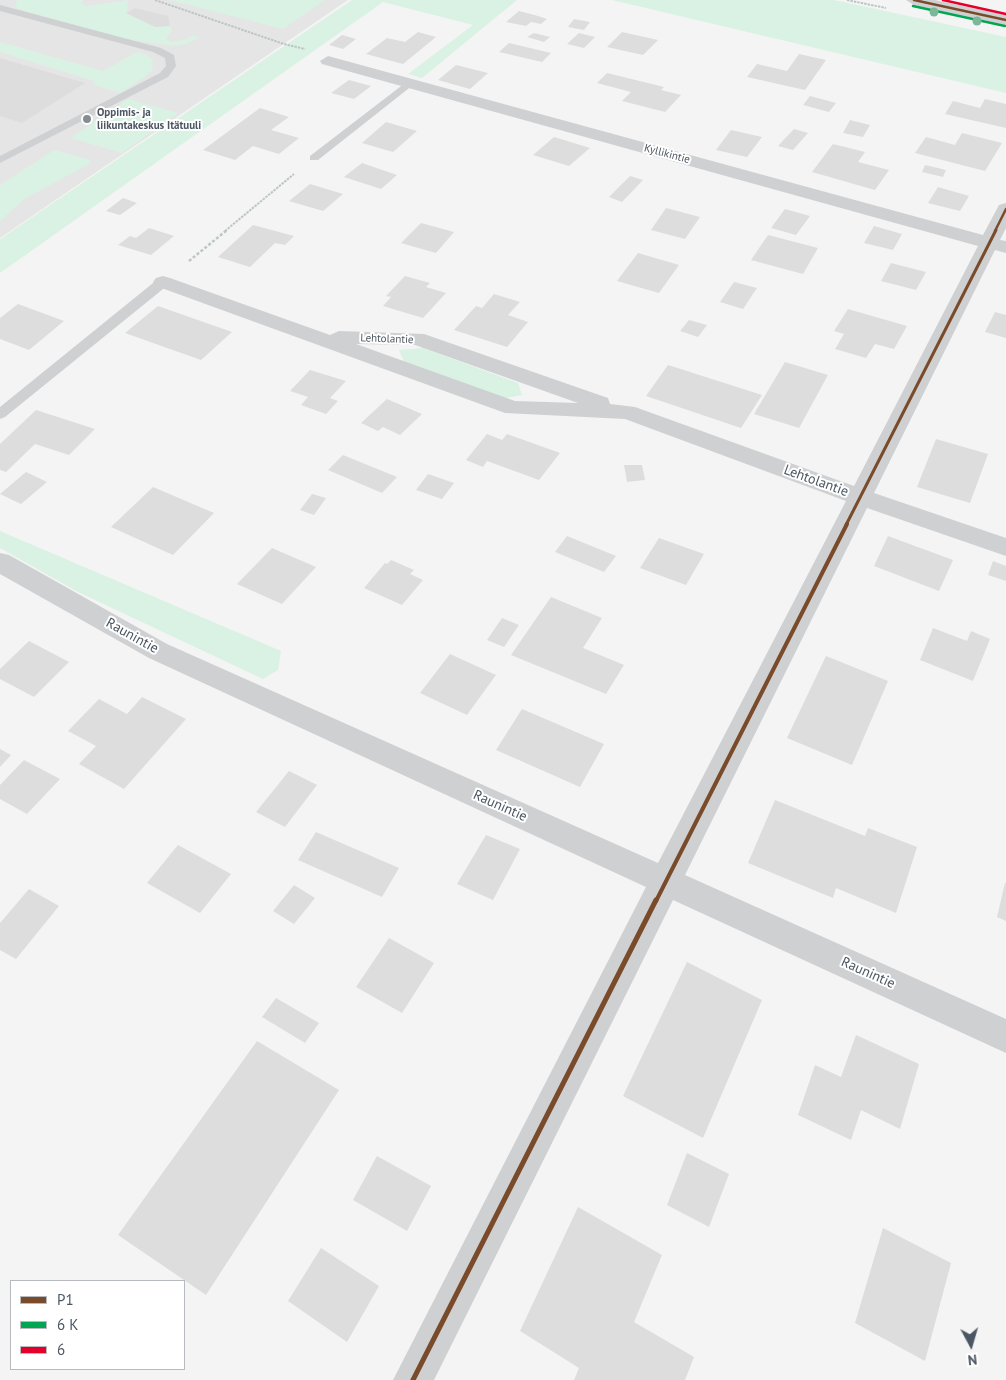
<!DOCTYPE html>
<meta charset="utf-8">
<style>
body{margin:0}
#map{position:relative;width:1006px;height:1380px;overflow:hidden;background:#f4f4f4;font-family:"PT Sans",sans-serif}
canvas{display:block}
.legend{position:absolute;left:10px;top:1280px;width:175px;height:90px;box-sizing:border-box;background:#fff;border:1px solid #b7bbc0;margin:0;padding:6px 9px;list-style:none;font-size:15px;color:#4a5661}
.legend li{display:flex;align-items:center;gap:10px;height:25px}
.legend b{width:25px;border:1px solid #b7bbc0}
.north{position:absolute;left:946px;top:1320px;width:50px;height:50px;-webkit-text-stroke:4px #fff;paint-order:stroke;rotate:174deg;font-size:14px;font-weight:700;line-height:20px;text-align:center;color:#4a5661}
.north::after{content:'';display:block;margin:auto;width:18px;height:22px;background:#4a5661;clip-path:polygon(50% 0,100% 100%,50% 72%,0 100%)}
</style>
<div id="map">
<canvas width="1006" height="1380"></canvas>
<ul class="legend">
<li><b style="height:6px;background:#7a4b2a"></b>P1</li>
<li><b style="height:6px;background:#00a651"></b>6 K</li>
<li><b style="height:6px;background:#e4002b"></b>6</li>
</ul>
<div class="north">N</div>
</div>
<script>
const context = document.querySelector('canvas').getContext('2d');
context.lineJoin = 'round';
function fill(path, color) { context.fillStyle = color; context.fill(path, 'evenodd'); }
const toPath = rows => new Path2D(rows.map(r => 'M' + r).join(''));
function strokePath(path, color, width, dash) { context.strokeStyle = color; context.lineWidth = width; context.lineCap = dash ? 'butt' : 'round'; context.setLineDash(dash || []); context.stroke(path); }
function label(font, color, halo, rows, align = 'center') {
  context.font = font + ' "PT Sans",sans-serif'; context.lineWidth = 4; context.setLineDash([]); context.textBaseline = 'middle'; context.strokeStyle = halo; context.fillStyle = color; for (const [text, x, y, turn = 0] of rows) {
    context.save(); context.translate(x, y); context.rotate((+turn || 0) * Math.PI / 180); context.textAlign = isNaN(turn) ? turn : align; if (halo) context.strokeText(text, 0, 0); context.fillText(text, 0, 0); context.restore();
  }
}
fill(toPath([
 [0,0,348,0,0,238]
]), '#e6e5e6');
fill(toPath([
 [17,0,84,0,81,3,86,6,128,0,127,13,155,27,170,26,172,31,166,38,170,42,184,40,194,35,199,38,186,44,172,46,121,38,22,10,15,7],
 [169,0,325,0,283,29],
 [352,0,517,0,422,78,408,74,473,25,383,2,0,273,0,239],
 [612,0,834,0,1006,37,1006,93],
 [0,42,103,71,137,52,147,55,153,60,152,70,145,77,120,93,94,85,94,81,0,52],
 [128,99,178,113,122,153,71,138],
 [54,150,91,160,89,164,26,198,0,221,0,185],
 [423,348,518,383,522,395,506,398,405,364,399,350],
 [0,531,281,651,278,670,263,679,78,592,0,548]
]), '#d9f2e3');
fill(toPath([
 [135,8,168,16,170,26,155,27,126,13],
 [519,11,538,16,547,19,541,24,531,22,526,26,506,22],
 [574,19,590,22,584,30,568,27],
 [418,32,436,37,403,64,366,54,387,38,405,42],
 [622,32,658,40,643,55,607,47],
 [534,33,550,37,544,42,527,37],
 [579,33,595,37,584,48,567,44],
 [342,35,356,39,343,49,329,45],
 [509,43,551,53,542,62,499,52],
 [799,54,826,60,805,90,747,77,757,64,787,71],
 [0,58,85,83,22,123,0,116],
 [456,65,488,73,470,89,438,80],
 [607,73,664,87,661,90,681,95,665,112,622,101,631,92,597,83],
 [349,80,371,86,354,99,331,93],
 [810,96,836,103,829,112,803,105],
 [985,99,1006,104,1006,128,945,114,953,101,980,108],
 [260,108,289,117,271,130,299,138,279,154,253,146,235,160,203,150],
 [850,120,870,125,863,137,843,133],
 [386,122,417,131,393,152,362,143],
 [794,129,808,133,793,150,778,146],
 [731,130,762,137,747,157,716,150],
 [962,133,1002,143,985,171,915,153,926,137,955,145],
 [554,137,590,148,569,166,533,155],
 [833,144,865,152,858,162,889,170,875,190,812,172],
 [362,163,397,175,381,189,344,177],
 [925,165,946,170,943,177,922,172],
 [630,176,643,180,622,202,609,197],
 [310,184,343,194,323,211,289,201],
 [938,187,969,196,960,211,928,203],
 [123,198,137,203,120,215,106,211],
 [666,208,700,217,685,239,651,230],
 [785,209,810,216,796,235,771,228],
 [421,223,454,232,436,253,401,243],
 [253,225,294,236,285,245,275,243,250,267,218,257],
 [874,226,902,234,893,250,864,243],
 [149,228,174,236,151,255,118,245,130,236,136,238],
 [768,235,818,248,803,274,751,260],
 [638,253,679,265,659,293,617,281],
 [891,263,926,272,916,290,881,281],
 [405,276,430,283,426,287,446,293,423,318,383,306,391,297,386,296],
 [734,282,757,288,743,309,720,302],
 [494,294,520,302,508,315,528,322,507,347,454,330,476,306,482,308],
 [18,304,64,321,29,350,0,339,0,318],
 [158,306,232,332,201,360,125,333],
 [848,309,907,326,894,349,875,344,866,358,835,349,844,334,834,331],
 [995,312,1006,315,1006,338,985,332],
 [689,320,707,325,698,337,680,331],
 [785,362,828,375,799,428,754,414],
 [668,365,762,395,741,428,646,396],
 [310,370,346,381,330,398,338,401,326,414,301,405,308,397,290,391],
 [387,399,422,414,400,435,383,427,378,431,361,423],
 [36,410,95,429,69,455,35,444,6,472,0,470,0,444],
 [487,434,502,440,507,434,560,453,539,480,487,461,483,467,466,460],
 [936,439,988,454,970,503,917,487],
 [343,455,397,477,382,493,328,470],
 [624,465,642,465,645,480,627,482],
 [26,472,47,482,21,504,0,494],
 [428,474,454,483,442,499,416,490],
 [153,487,214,513,173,555,111,527],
 [312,494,326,498,314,515,300,510],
 [567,536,616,556,604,572,555,552],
 [888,536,953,560,939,591,874,566],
 [659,538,704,554,686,585,640,568],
 [272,548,316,567,282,604,237,584],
 [391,560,414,570,410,574,423,580,402,605,364,588,385,563,387,564],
 [993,561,1006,566,1006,581,988,575],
 [551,597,602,618,583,648,624,665,606,694,511,655],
 [502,618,519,625,504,647,487,640],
 [933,628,967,641,971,631,990,639,973,681,920,660],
 [29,641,69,662,34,697,0,679,0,669],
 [450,654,496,675,467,715,420,693],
 [826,656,888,681,852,765,787,738],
 [142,697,186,719,124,789,79,764,96,746,68,731,99,699,127,714],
 [522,709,604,744,580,787,496,750],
 [0,749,11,755,0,767],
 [24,760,60,779,27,814,0,799,0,785],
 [289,771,317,785,285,827,256,812],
 [775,800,865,836,868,828,917,847,896,913,836,888,833,898,748,863],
 [316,832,399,868,382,897,298,860],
 [486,835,520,849,493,900,457,884],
 [178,845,231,874,200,913,147,883],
 [1005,883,1006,883,1006,921,997,917],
 [294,885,315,898,294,924,273,911],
 [29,889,59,906,16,959,0,950,0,923],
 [389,938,434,963,402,1013,356,987],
 [687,962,762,1000,703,1138,623,1096],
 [276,998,319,1023,305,1043,262,1017],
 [856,1035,919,1064,900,1129,861,1110,851,1140,798,1115,815,1065,841,1077],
 [257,1041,339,1090,206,1295,118,1235],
 [687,1153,729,1174,709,1227,667,1205],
 [377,1156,431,1186,407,1231,353,1200],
 [578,1207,662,1255,634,1322,694,1357,685,1380,574,1380,579,1368,520,1331],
 [883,1228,951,1263,925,1361,855,1323],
 [321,1248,379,1286,347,1342,288,1301]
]), '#ddddde');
strokePath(toPath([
 [155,0,284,44,305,49],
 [847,0,886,8],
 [225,231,294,174]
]), '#bcc7c4', 2, [2.5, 1]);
strokePath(toPath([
 [189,261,227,230]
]), '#bcc7c4', 2.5, [3, 2]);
fill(toPath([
 [0,5,161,48,174,55,176,66,168,77,0,163,0,156,160,73,166,66,165,58,153,52,0,11,0,5],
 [409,80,413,81,413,85,318,160,310,160,310,156,409,80],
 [163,278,169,282,168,285,5,417,0,419,0,407,158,279,163,278]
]), '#ced0d2');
fill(toPath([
 [906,0,935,0,1006,15,1006,25,914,5,906,0],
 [328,56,983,235,999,205,1006,203,1006,228,1000,240,1006,241,1006,253,995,250,874,493,1006,538,1006,556,867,508,685,875,1006,1019,1006,1053,673,900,434,1380,393,1380,646,887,149,658,0,574,0,553,9,555,167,644,658,863,846,501,625,419,505,413,156,286,153,282,156,278,163,276,170,278,330,335,339,331,424,334,608,398,610,404,635,407,854,486,978,246,322,64,320,61,328,56],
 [356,344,415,345,578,403,515,401,356,344]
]), '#ced0d2');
strokePath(toPath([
 [914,0,1006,20],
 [995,231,1006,209]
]), '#7a4b2a', 2.5);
strokePath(toPath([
 [846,525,996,230]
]), '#7a4b2a', 3);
strokePath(toPath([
 [656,901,847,524]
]), '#7a4b2a', 4);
strokePath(toPath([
 [413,1380,656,900]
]), '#7a4b2a', 5);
strokePath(toPath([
 [913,6,1005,26]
]), '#00a651', 2.5);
strokePath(toPath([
 [943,0,1006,14]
]), '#e4002b', 2.5);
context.fillStyle = '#7ab899';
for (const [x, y] of [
 [934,12],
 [977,21]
]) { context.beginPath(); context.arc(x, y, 4.5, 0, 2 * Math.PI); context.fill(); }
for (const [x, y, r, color] of [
 [87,119,5,"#868d94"]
]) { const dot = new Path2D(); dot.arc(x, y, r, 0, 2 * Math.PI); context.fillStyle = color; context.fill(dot); strokePath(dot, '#fff', 2); }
label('bold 11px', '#4a5661', '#fff', [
 ["Oppimis- ja",97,113],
 ["liikuntakeskus Itätuuli",97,126]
], 'left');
label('11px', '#4a5661', '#fff', [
 ["Kyllikintie",667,154,15],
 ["Lehtolantie",387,339,2]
]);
label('14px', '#4a5661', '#fff', [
 ["Lehtolantie",816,481,20],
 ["Raunintie",132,636,29],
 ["Raunintie",500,806,24],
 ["Raunintie",868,973,24]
]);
</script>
